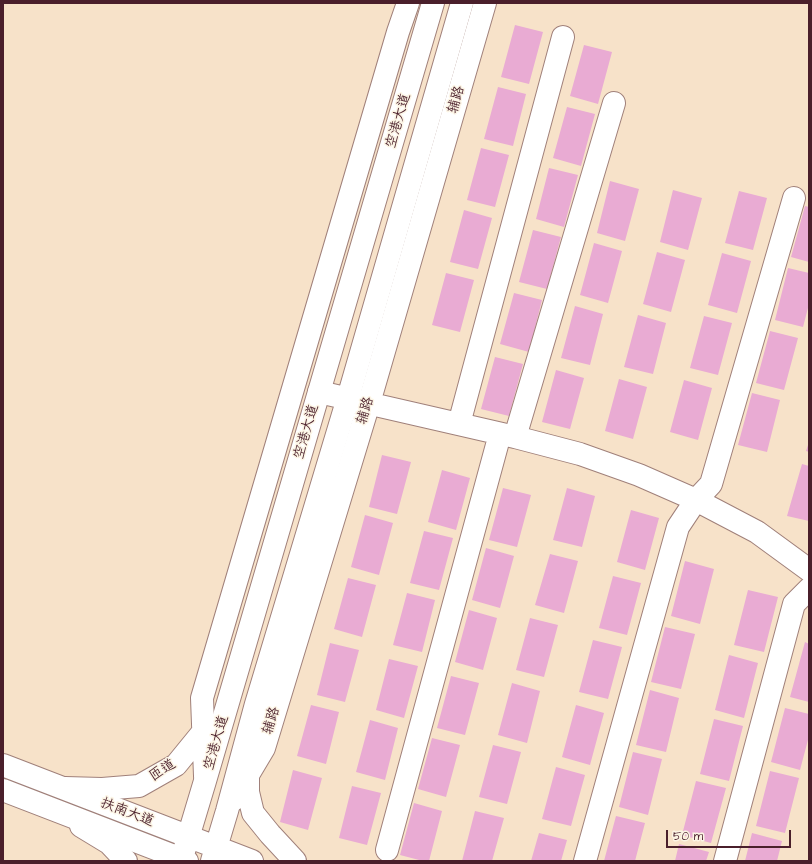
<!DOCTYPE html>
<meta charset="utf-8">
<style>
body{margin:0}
#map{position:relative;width:812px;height:864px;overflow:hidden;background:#f7e2c9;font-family:"Architects Daughter",sans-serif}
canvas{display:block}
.frame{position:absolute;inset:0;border:4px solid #4a1f2b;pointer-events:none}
.scale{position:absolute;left:666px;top:830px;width:125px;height:18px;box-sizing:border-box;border:2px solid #4a1f2b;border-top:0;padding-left:5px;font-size:12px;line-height:14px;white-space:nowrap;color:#4a1f2b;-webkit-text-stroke:3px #fcf5e5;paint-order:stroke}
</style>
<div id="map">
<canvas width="812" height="864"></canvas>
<div class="frame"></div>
<div class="scale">50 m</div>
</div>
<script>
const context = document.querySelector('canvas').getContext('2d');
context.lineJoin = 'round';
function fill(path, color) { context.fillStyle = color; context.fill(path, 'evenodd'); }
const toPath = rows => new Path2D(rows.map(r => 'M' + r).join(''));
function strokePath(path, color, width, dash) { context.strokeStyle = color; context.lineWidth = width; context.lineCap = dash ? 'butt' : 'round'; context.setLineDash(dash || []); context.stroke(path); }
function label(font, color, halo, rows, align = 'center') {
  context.font = font + ' "Architects Daughter","LXGW WenKai TC",sans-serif'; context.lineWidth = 3; context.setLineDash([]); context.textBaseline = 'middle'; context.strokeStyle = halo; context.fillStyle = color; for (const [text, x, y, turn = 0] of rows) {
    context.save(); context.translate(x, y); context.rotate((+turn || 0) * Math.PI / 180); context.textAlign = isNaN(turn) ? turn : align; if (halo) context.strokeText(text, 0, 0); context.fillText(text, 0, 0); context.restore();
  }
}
fill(toPath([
 [515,25,543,32,529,84,501,77],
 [584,45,612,52,598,104,570,96],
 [498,87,526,94,513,146,484,139],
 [567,107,595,114,581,166,553,158],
 [481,148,509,155,495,207,467,200],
 [549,168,578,175,564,227,536,219],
 [610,181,639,189,625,241,597,233],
 [673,190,702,198,688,250,660,242],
 [739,191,767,198,753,250,725,243],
 [805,206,809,207,809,262,791,257],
 [464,210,492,218,478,269,450,262],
 [533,230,561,237,547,289,519,282],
 [594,243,622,251,608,303,580,295],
 [657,252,685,260,671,312,643,304],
 [722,253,751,261,737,313,708,305],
 [788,268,809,273,809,304,803,327,775,320],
 [446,273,474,280,460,332,432,325],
 [514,293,542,300,529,352,500,344],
 [575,306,603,314,590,365,561,358],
 [638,315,666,323,653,374,624,367],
 [704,316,732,323,718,375,690,368],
 [770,331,798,338,784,390,756,383],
 [495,357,523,364,509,416,481,409],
 [556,370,584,378,570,429,542,422],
 [619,379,647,387,633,439,605,431],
 [684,380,712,388,698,440,670,432],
 [752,393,780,400,767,452,738,445],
 [809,442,809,452,806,451],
 [382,455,411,462,397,514,369,507],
 [802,464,809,466,809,521,787,516],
 [442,470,470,478,456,530,428,522],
 [503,488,531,495,517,547,489,540],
 [567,488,595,496,582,547,553,540],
 [631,510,659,518,645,570,617,562],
 [365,515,393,523,379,575,351,567],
 [424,531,453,538,439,590,410,583],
 [486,548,514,556,500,608,472,600],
 [550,554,578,561,564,613,535,605],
 [685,561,714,569,700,624,671,616],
 [613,576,641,583,627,635,599,628],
 [348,578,376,585,362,637,334,629],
 [748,590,778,597,764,652,734,645],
 [407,593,435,600,422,652,393,645],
 [469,610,497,618,483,670,455,662],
 [530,618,558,625,544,677,516,670],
 [665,627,695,634,681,689,651,682],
 [593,640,622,647,608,699,579,692],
 [805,642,809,644,809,702,790,697],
 [330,643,359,650,345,702,317,695],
 [729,655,758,663,744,718,715,710],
 [389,659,418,666,404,718,376,710],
 [451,676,479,683,465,735,437,728],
 [512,683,540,691,527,743,498,735],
 [650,690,679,698,666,752,636,745],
 [311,705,339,712,326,764,297,756],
 [576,705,604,713,590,765,562,757],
 [785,708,809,714,809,736,800,770,771,762],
 [714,719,743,726,729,781,700,774],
 [370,720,398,728,385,780,356,772],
 [432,738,460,745,446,797,418,789],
 [493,745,521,752,507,804,479,797],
 [633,752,662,759,648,815,619,807],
 [556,767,585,775,571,826,542,819],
 [293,770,322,778,308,830,280,822],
 [770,771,799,778,785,833,756,826],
 [696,781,726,788,711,843,682,835],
 [352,786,381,793,367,845,339,838],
 [414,803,442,811,429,861,423,861,400,855],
 [475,811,504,818,492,861,462,861],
 [616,816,645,823,635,861,604,861],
 [539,833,567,840,561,861,531,861],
 [752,833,782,841,777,861,745,861],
 [679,844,709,852,706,861,675,861]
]), '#e9abd3');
const minor = toPath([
 [319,392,515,437,580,454,639,475,696,500,757,532,809,570],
 [459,424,563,37],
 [515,437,614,103],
 [248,773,248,792,253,813,270,834,295,861],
 [205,776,202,698,398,32,408,3],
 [65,788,102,789,139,786,176,765,207,727],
 [233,800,264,748,369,403,485,3],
 [81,826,109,843,126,861],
 [387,850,500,434],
 [585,861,678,527,696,500,711,484,794,198],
 [725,861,794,604,809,589]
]);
const major = toPath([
 [3,765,252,861],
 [3,790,187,861],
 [181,861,205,781,433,3],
 [212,861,227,811,256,704,348,398,462,3]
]);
strokePath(minor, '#a0807a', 24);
strokePath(major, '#a0807a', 24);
strokePath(minor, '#fff', 22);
strokePath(major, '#fff', 22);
label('14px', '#4a1f2b', '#fcf5e5', [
 ["辅路",457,100,-74],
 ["空港大道",399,121,-74],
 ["辅路",366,411,-73],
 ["空港大道",307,432,-74],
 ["辅路",272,721,-73],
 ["空港大道",217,743,-74],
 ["匝道",163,771,-33],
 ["扶南大道",127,813,21]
]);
</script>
